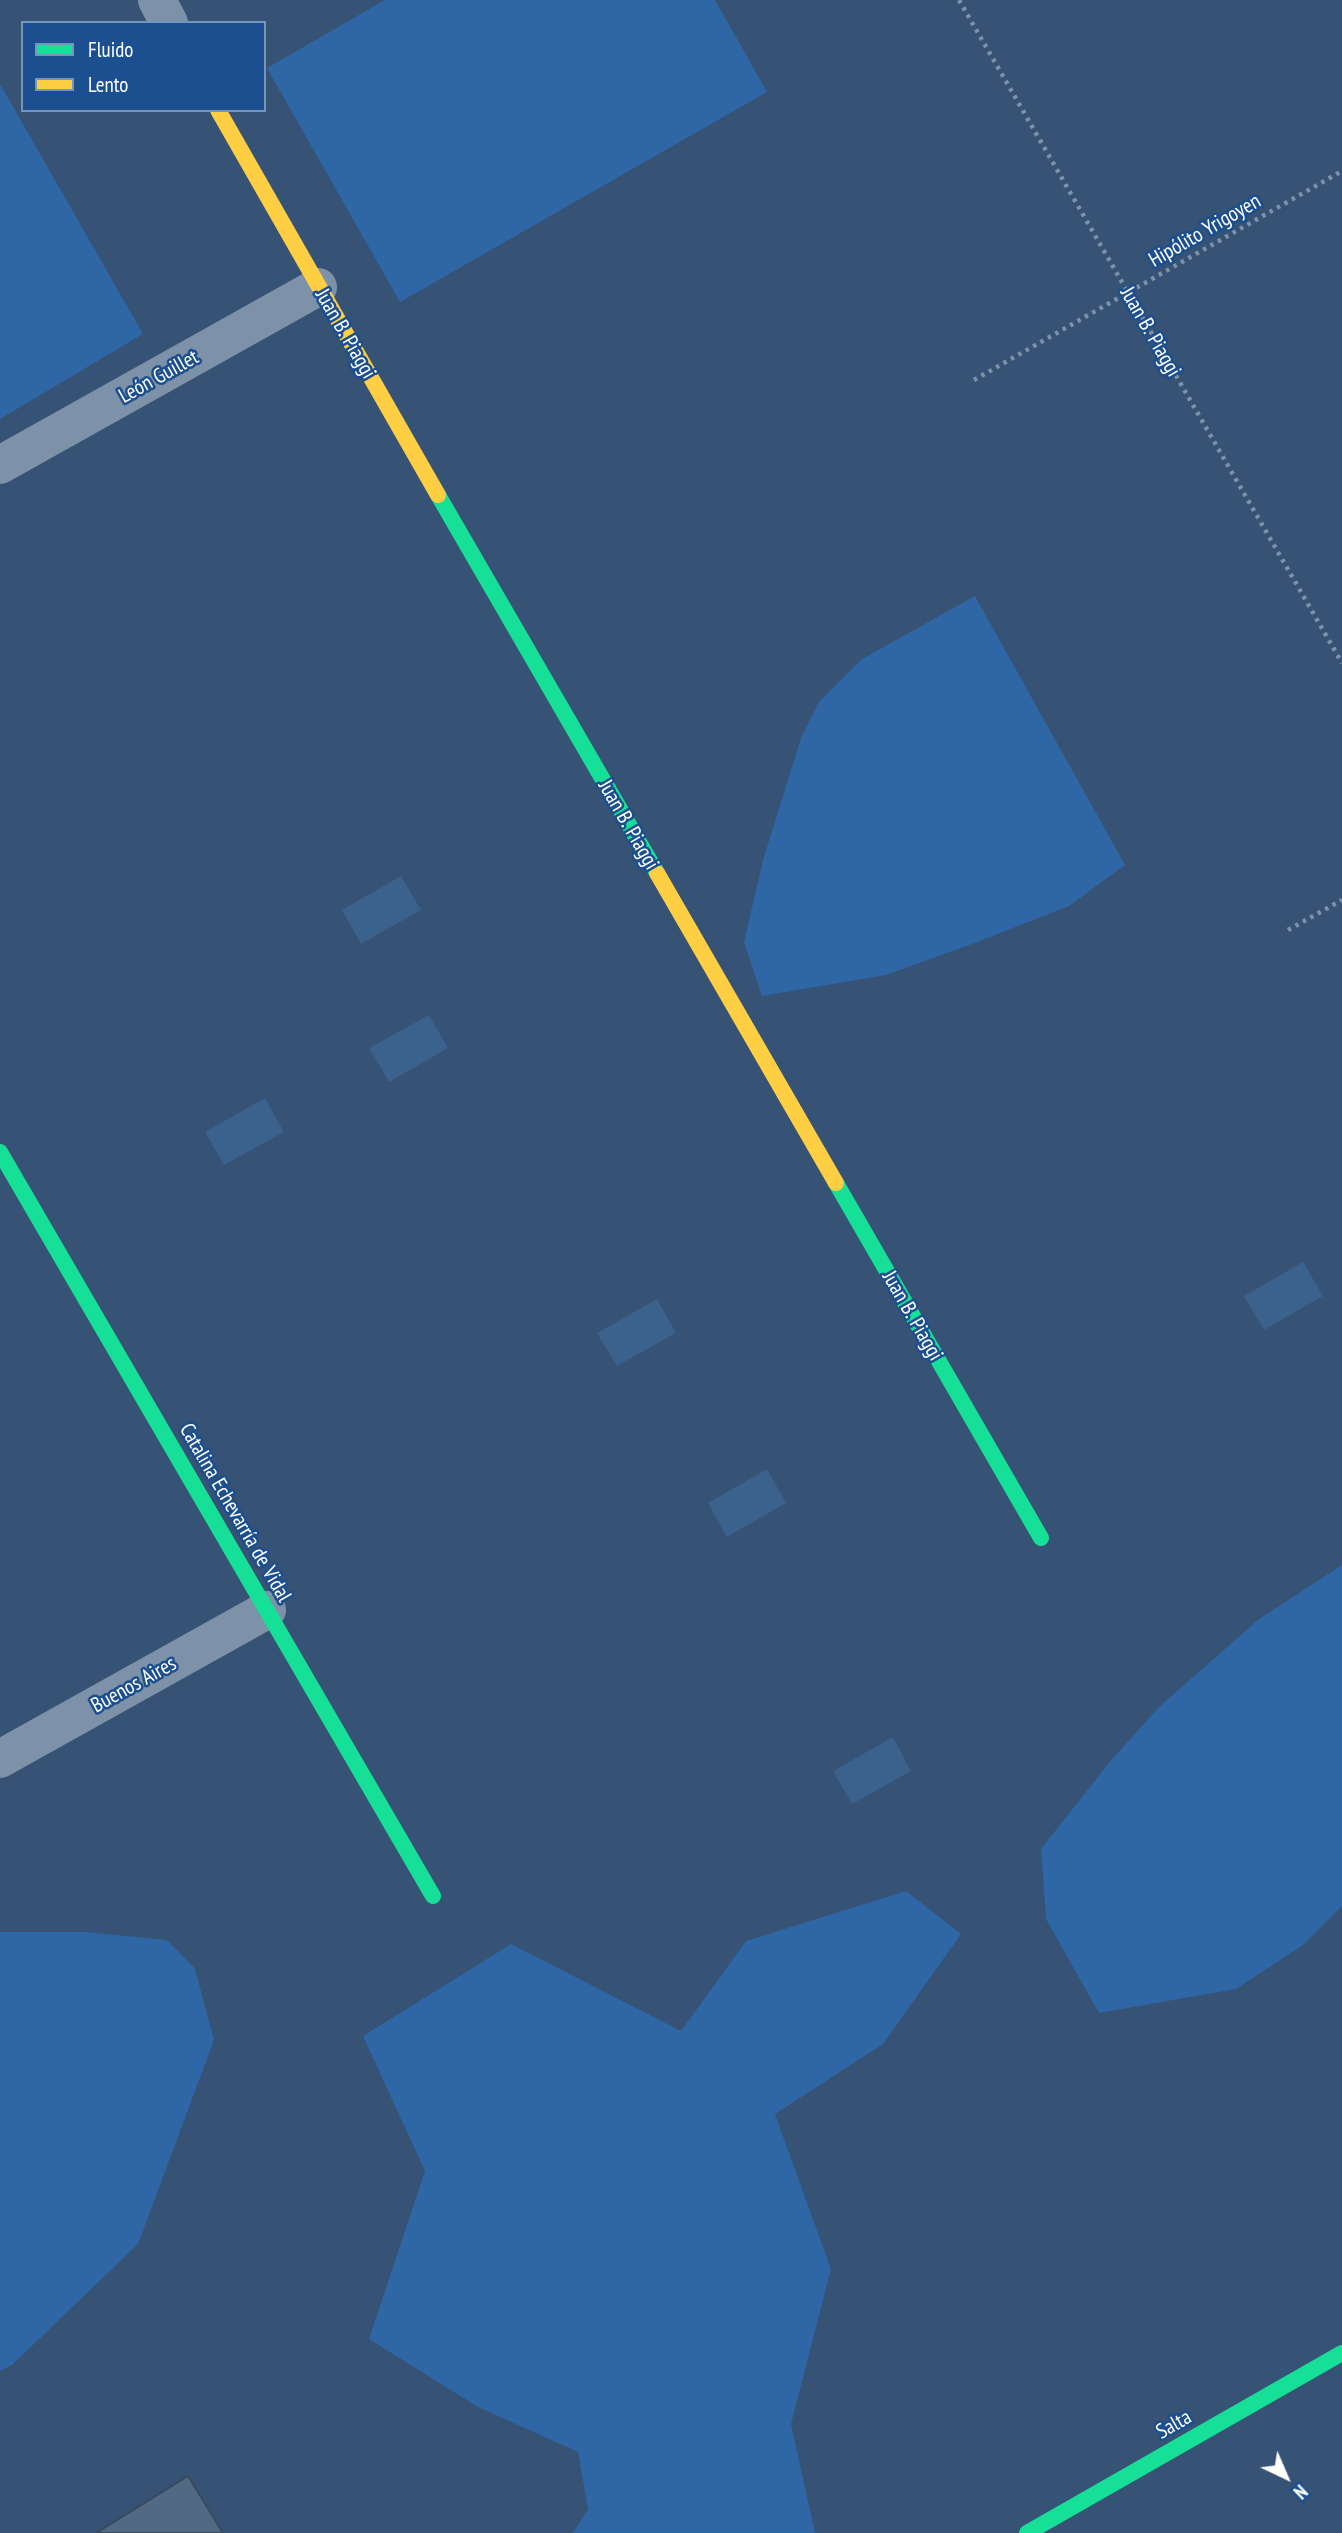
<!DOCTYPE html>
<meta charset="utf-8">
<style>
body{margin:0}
#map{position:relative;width:1342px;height:2533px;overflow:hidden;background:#365274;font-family:"PT Sans Narrow",sans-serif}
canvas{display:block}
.legend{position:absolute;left:21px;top:21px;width:245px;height:91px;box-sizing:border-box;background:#1b4f8f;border:2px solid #7695bc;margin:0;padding:9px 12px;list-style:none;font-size:21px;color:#fff}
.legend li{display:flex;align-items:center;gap:14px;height:35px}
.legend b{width:35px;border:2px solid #7695bc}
.north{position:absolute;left:1251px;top:2442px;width:70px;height:70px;-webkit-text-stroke:5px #1b4f8f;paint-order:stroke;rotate:136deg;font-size:19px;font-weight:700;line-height:28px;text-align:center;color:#fff}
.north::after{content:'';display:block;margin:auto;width:24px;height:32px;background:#fff;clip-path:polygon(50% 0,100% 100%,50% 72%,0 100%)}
</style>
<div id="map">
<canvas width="1342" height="2533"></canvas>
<ul class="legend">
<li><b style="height:9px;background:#16e098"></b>Fluido</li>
<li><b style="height:9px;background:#ffcf43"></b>Lento</li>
</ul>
<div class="north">N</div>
</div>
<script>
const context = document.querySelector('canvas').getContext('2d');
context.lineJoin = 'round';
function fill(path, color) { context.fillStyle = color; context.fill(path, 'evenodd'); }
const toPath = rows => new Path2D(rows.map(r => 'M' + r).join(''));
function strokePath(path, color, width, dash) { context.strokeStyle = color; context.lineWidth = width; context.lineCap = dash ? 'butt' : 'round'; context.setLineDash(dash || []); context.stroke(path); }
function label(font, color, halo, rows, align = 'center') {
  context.font = font + ' "PT Sans Narrow",sans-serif'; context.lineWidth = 5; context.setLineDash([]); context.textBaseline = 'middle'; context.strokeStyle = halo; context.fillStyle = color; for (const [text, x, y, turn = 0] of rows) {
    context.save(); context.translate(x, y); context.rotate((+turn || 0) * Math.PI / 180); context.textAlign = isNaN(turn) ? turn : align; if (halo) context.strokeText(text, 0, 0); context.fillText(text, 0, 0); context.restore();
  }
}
fill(toPath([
 [385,0,715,0,767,92,400,302,267,68],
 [0,84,143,334,0,419],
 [975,596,1125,865,1069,906,972,944,886,975,762,996,744,942,763,860,801,738,819,702,862,659],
 [1342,1565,1342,1906,1303,1945,1236,1989,1099,2013,1046,1919,1041,1849,1108,1764,1159,1707,1259,1619],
 [906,1891,961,1934,883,2044,775,2114,831,2269,791,2424,815,2533,573,2533,588,2509,578,2452,478,2407,369,2339,425,2171,363,2036,511,1944,681,2031,746,1941],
 [0,1932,85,1932,167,1940,195,1969,214,2040,138,2244,12,2365,0,2371]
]), '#2f66a5');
fill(toPath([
 [401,876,421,910,361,944,342,910],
 [429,1015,448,1048,389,1082,369,1048],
 [265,1098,284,1132,224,1165,205,1132],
 [1303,1262,1323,1296,1264,1330,1244,1296],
 [657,1299,676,1333,617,1366,597,1333],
 [767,1469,786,1503,727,1537,708,1503],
 [893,1737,911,1771,852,1804,833,1771]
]), '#3b618d');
const building = toPath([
 [188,2476,223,2533,96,2533,188,2476]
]);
fill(building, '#526984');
strokePath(building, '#394a5c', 2);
strokePath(toPath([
 [959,0,1342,663],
 [974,380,1342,171],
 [1288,930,1342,900]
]), '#7d92a8', 4.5, [3.5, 5]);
strokePath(toPath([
 [157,0,169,23],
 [0,465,318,287],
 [0,1759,267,1610]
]), '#7d92a8', 38);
strokePath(toPath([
 [438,495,657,873],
 [0,1152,433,1896],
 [836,1183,1041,1538],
 [1027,2533,1342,2353]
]), '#16e098', 16);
strokePath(toPath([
 [218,110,438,495],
 [657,873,836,1183]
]), '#ffcf43', 16);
label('21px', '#fff', '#1b4f8f', [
 ["Hipólito Yrigoyen",1205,231,-30],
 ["Juan B. Piaggi",1150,332,60],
 ["Juan B. Piaggi",345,334,60],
 ["León Guillet",159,377,-29],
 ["Juan B. Piaggi",628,825,60],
 ["Juan B. Piaggi",912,1316,60],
 ["Catalina Echevarría de Vidal",235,1513,60],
 ["Buenos Aires",134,1685,-29],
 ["Salta",1174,2425,-30]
]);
</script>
